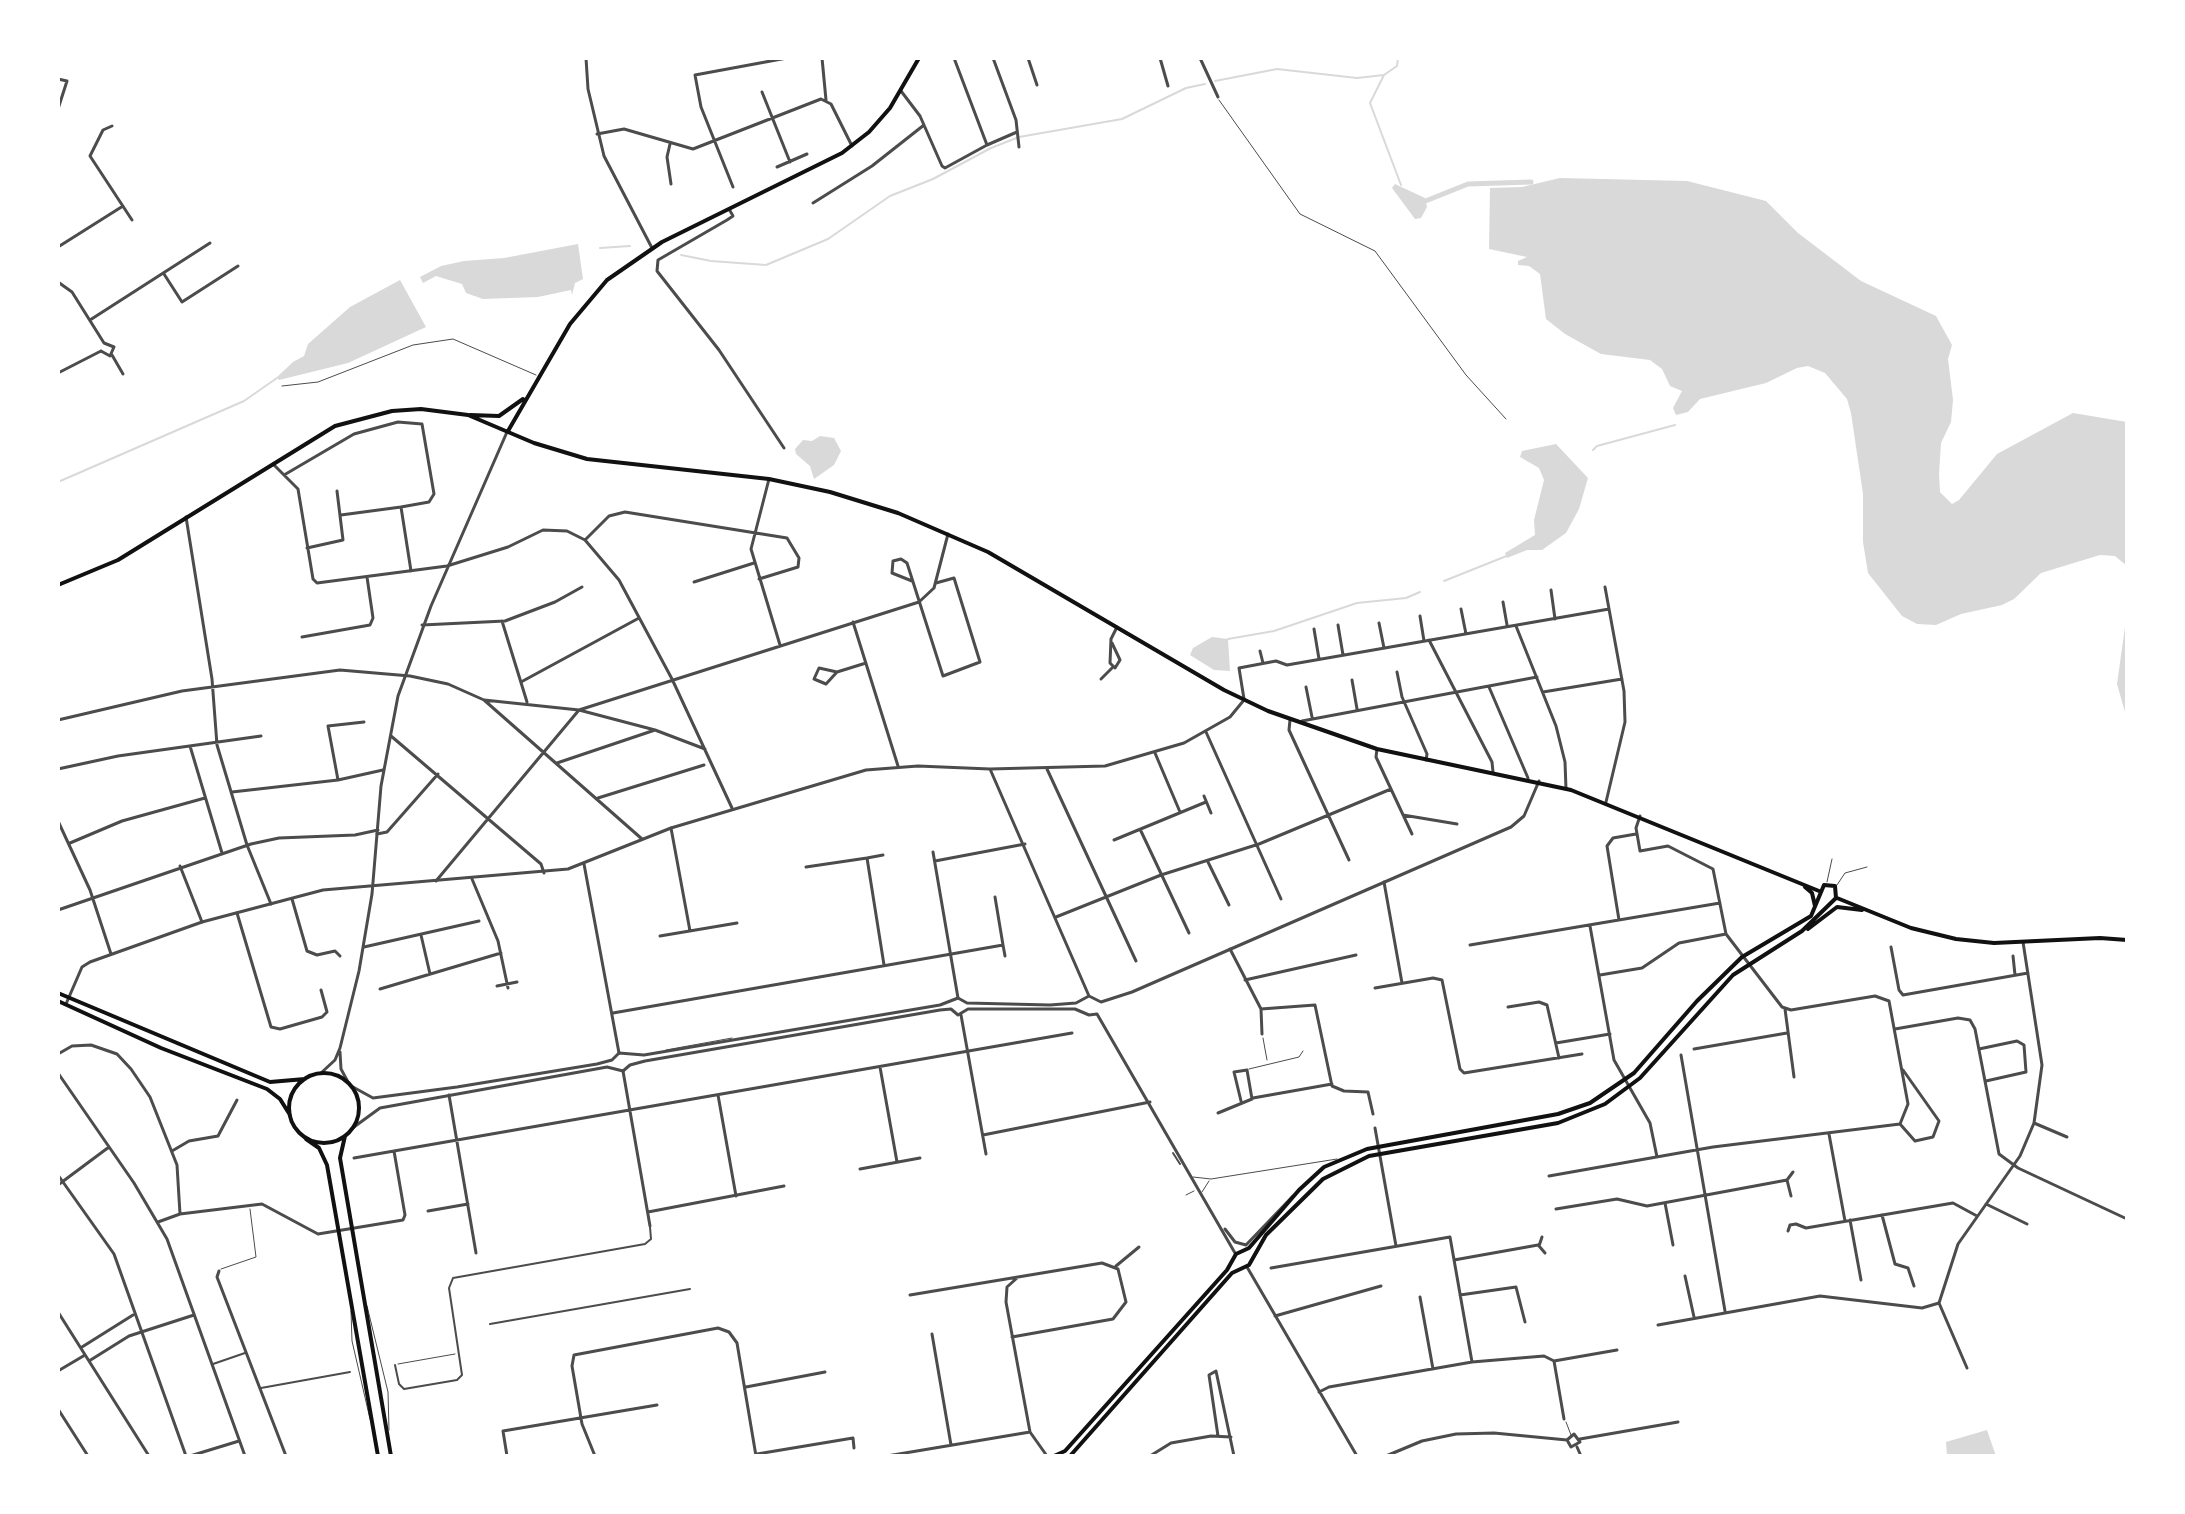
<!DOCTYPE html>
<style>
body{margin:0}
#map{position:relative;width:2185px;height:1514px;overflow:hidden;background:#fff;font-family:"Open Sans",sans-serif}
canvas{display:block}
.frame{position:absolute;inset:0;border:60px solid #fff;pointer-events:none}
</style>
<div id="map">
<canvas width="2185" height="1514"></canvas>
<div class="frame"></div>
</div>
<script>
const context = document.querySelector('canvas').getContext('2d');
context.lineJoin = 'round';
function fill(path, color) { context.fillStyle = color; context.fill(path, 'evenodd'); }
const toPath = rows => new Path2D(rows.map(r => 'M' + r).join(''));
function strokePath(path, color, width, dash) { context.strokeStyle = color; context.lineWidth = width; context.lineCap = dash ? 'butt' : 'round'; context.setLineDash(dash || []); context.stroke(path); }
fill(toPath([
 [1560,178,1687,181,1766,201,1798,233,1861,281,1936,316,1952,345,1948,359,1953,400,1951,422,1941,443,1939,474,1940,492,1952,504,1959,500,1997,454,2073,413,2127,422,2127,566,2115,556,2100,555,2041,573,2014,599,2002,605,1961,614,1936,625,1917,624,1902,616,1868,573,1863,542,1863,494,1851,413,1847,399,1825,373,1808,366,1797,368,1766,383,1700,399,1688,412,1676,415,1673,408,1682,391,1670,386,1662,369,1650,360,1601,354,1565,334,1546,319,1540,274,1529,266,1518,265,1518,261,1527,257,1489,249,1490,188,1522,187],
 [1395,184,1425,198,1427,207,1421,218,1415,219,1392,188],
 [578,244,583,279,575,283,572,295,571,290,538,297,483,299,466,293,462,284,436,276,423,283,420,277,441,266,464,261,504,258],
 [400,280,426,327,348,363,279,380,277,377,293,362,304,356,308,344,350,307],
 [820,436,834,438,841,451,834,465,814,479,810,466,796,454,795,449,803,440,812,441],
 [1556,444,1588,478,1579,509,1566,533,1542,550,1527,550,1507,558,1505,553,1535,535,1534,520,1544,480,1539,468,1520,457,1522,451],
 [2127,613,2127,719,2117,684],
 [1212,637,1228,639,1230,671,1214,670,1190,655,1193,648],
 [1987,1430,1996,1456,1947,1456,1946,1442]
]), '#d9d9d9');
strokePath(toPath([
 [1398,58,1397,66,1384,75,1370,103,1401,185],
 [1215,81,1277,69,1357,78,1384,75],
 [600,248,630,246],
 [681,255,711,261,766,265,828,239,890,196,933,179,991,148,1019,137,1122,119,1186,88,1205,84],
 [1593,450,1597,446,1675,425],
 [58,482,244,401,277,378],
 [1444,581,1509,555],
 [1228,639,1274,631,1357,603,1406,598,1420,592]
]), '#d9d9d9', 2);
strokePath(toPath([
 [1423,202,1468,184,1531,182]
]), '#d9d9d9', 5);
strokePath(toPath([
 [1219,100,1300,214,1375,251,1466,375,1506,419],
 [282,386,318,382,413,345,453,339,536,375],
 [1827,882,1832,859],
 [1837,885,1845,873,1867,867],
 [1263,1038,1267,1060],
 [666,1050,732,1038],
 [1249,1069,1299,1057,1303,1051],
 [1193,1177,1211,1179,1337,1159],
 [1202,1192,1209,1181],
 [1186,1195,1194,1191],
 [221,1269,256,1257,250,1209],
 [367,1306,388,1392,389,1430],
 [351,1311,352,1341,370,1419],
 [398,1364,455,1354],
 [1566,1422,1571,1435]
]), '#4c4c4c', 1);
strokePath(toPath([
 [1173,1153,1180,1164],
 [490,1324,690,1289],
 [213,1364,245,1353],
 [395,1365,399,1384,404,1389,457,1380,462,1375,449,1288,453,1278,645,1244,651,1239,650,1227],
 [261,1388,350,1372]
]), '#4c4c4c', 2);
strokePath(toPath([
 [822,58,826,100],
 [954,58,987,145,1017,132],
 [993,58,1016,120,1019,147],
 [1028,58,1037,85],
 [1160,58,1168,86],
 [1200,58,1218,97],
 [58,79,67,81,58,109],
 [901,91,920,116,942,166,945,168,987,145],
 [762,92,790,162],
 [112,126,103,130,90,156,132,220],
 [597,134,624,129,693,149,821,99,831,104,852,146],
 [670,144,667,157,671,184],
 [777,167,807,154],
 [733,187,701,107,695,75,787,58],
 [813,203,872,166,924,125],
 [729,209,733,216,727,220,658,260,657,271,719,350,784,448],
 [58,247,123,206],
 [164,274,182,302,238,266],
 [58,282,72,292,104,343,114,347,110,356,101,351],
 [90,320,210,243],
 [112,355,123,374],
 [58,373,101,351],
 [273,464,298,489,313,579,317,583,447,566,508,547,543,530,567,531,585,540,619,580,672,679,732,808],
 [284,475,354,434,398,422,422,424,434,494,429,502,401,507,411,571],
 [769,479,751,549,780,645],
 [341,515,401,507],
 [186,517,212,679,217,745,247,845,271,904],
 [585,540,609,516,625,512,787,538,799,558,798,567,759,579],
 [307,548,343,540,337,491],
 [912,581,892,573,893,561,901,559,907,563,943,676,980,662,954,578,936,583],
 [694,582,754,563],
 [1605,587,1624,691,1625,722,1606,802],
 [1551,590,1555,619],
 [1503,602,1507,625],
 [1461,609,1466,634],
 [1420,616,1424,641],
 [502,621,527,702],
 [853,622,898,766],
 [1379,623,1384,648],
 [422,625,505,621,555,602,582,587],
 [1338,625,1343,655],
 [1516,626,1556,726,1565,762,1566,789],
 [1314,629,1319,659],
 [302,637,370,625,373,618,367,577],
 [1429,640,1492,762,1493,772],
 [1112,643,1120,660,1115,668,1110,663,1111,639,1117,627],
 [1260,651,1263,663],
 [837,672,819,668,814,679,826,684,837,672,866,663],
 [1397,672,1402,697,1427,754,1426,760],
 [1101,679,1112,668],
 [1352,680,1357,709],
 [521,682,639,618],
 [1306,687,1312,717],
 [1489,687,1528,778],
 [1543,692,1622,679],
 [1244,699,1239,668,1276,661,1287,665,1609,609],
 [484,700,642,839],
 [58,720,182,691,340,670,410,676,448,684,484,700,579,710,655,730,705,749],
 [1290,720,1289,730,1349,860],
 [1302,721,1537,677],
 [1206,732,1281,899],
 [391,736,541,864,544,873],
 [190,746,222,853],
 [1377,749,1376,757,1412,834],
 [1155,753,1180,812],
 [557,763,655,730],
 [58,769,118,756,261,736],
 [1047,769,1136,961],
 [338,780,328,726,364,722],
 [232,792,338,780,383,770],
 [1204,796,1211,813],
 [598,798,704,765],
 [1403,815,1457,824],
 [1640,816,1636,828,1640,851,1668,846,1713,869,1726,934,1782,1007,1791,1010,1875,996,1889,1001,1908,1104,1900,1124],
 [58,821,90,890,111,954],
 [671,828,690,931],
 [1140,829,1189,933],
 [377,834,387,832,438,774],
 [1114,840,1206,802],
 [70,843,122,821,205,798],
 [933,852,958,998],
 [867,858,883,855],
 [935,861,1025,844],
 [1208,862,1229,905],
 [584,864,619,1053],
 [180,866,202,922],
 [806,867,867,858,884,965],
 [472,879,498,941,508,988],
 [436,881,579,710,919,602,934,588,948,534],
 [1384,882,1402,983],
 [292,899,307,951,317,955,335,951,340,956],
 [58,910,251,844,279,838,355,835,378,830],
 [237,913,271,1027,280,1029,322,1017,327,1012,321,990],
 [1056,917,1161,875,1259,844,1391,789],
 [1619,920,1607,846,1613,838,1636,834],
 [1590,926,1614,1060,1650,1123,1657,1157],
 [421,935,430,974],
 [660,936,737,923],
 [1003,945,1005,956],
 [1470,945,1720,903],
 [364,947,479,921],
 [1891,947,1899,990,1903,995,2028,973],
 [1230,949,1261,1009,1262,1034],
 [2013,956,2015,975],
 [1600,975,1642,968,1679,943,1726,934],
 [1245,980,1356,955],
 [497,986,517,982],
 [1375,988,1433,978,1442,980,1460,1069,1464,1073,1582,1054],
 [380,989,501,953],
 [1508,1007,1539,1002,1547,1005,1559,1058],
 [1261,1009,1315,1005,1332,1086,1344,1091,1368,1092,1373,1114],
 [1785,1009,1794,1077],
 [613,1013,1003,945,995,897],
 [961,1015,986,1154],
 [1895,1029,1958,1018,1970,1020,1975,1029,1999,1154,2018,1168,2127,1219],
 [1556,1043,1610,1034],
 [1694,1049,1787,1033],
 [1979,1049,2017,1041,2024,1045,2026,1072,1986,1081],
 [58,1054,72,1046,91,1045,117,1054,131,1069,150,1097,177,1165,180,1214],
 [1681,1055,1725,1311],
 [880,1067,897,1162],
 [623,1071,650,1226],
 [58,1073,134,1183,167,1239,245,1456],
 [449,1095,476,1253],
 [718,1095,736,1196],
 [1253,1098,1332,1084],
 [1218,1113,1252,1099,1247,1070,1234,1072,1241,1101],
 [2034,1123,2067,1137],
 [1900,1124,1915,1141,1933,1137,1939,1121,1903,1070],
 [1375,1128,1396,1246],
 [1829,1134,1845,1221],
 [983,1135,1150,1102],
 [172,1151,189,1141,218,1136,237,1100],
 [394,1151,1072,1033],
 [860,1169,920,1158],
 [58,1175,114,1254,186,1456],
 [1549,1176,1713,1147,1900,1124],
 [58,1185,109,1147],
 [1791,1196,1787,1180,1793,1172],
 [1665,1203,1673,1245],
 [1986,1204,2027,1224],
 [1556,1209,1617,1199,1647,1206,1787,1180],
 [428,1211,468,1204],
 [648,1212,784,1186],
 [1882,1215,1895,1264,1908,1268,1914,1286],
 [1850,1220,1861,1280],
 [158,1222,180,1214,262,1204,318,1234,403,1220,405,1215,394,1151,354,1158],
 [1788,1231,1790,1225,1796,1224,1806,1228,1953,1203,1977,1216],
 [1542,1237,1539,1246,1545,1253],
 [1454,1260,1538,1245],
 [1116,1266,1139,1247],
 [1247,1267,1357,1456],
 [1271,1268,1450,1237,1472,1362],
 [219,1271,217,1277,286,1456],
 [1685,1276,1694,1317],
 [1017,1278,1007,1287,1006,1302,1030,1432,1047,1456],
 [910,1295,1102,1263,1118,1269,1126,1302,1113,1319,1012,1337],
 [1460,1295,1516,1287,1525,1322],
 [1420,1297,1433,1369],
 [1939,1303,1958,1244,2020,1156,2034,1123,2042,1065,2023,942],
 [1939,1303,1967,1368],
 [58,1312,149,1456],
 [1275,1316,1381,1286],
 [1658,1325,1820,1296,1922,1308,1939,1303],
 [932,1334,951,1445],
 [82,1347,133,1315],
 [89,1361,129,1336,194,1315],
 [1554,1361,1617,1350],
 [58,1371,85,1355],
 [746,1387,825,1372],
 [1319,1392,1329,1387,1472,1362,1544,1356,1554,1361,1564,1419],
 [58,1409,88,1456],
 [1218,1436,1209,1375,1216,1371,1234,1456],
 [1580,1439,1678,1422],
 [1577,1447,1581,1456],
 [757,1454,853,1438,854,1448],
 [190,1456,239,1441],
 [507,1456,503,1431,657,1405],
 [595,1456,582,1424,572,1366,574,1355,718,1328,729,1332,737,1343,756,1456],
 [887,1456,1030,1432],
 [1150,1456,1171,1443,1211,1436,1231,1437],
 [1386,1456,1422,1441,1456,1434,1494,1433,1567,1440,1574,1434,1580,1442,1571,1447,1567,1440]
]), '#4c4c4c', 3);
strokePath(toPath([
 [586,58,588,89,604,156,652,248],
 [990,769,1089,996],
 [1089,996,1101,1002,1132,992,1511,827,1524,816,1539,781],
 [66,1004,82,967,90,962,202,922,323,890,568,869,671,828,866,770,918,766,990,769,1105,766,1184,743,1230,717,1244,700],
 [1097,1014,1235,1253],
 [340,1052,341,1069,348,1082],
 [321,1073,335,1060,340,1048,359,971,372,894,381,786,398,696,431,606,507,432],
 [353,1087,373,1098,457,1087,597,1064,612,1060,619,1053,644,1055,940,1005,958,998,967,1003,1050,1005,1076,1003,1089,996],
 [354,1127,380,1108,607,1067,623,1071,630,1065,645,1061,940,1010,951,1009,958,1015,968,1009,1075,1009,1089,1015,1097,1014],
 [1225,1229,1235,1242,1246,1245,1293,1196]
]), '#4c4c4c', 3);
strokePath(toPath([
 [470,415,499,416,523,399],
 [508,431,570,324,607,280,662,242,842,153,869,132,890,108,919,58],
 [58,585,118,560,335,426,392,411,421,409,468,415,534,443,587,459,769,479,830,492,898,513,988,552,1224,690,1268,711,1377,749,1571,790,1819,891],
 [1805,887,1812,893,1815,906],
 [1837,898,1911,928,1956,939,1994,943,2100,938,2127,940],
 [1808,929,1837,907,1862,910],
 [58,993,270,1082,305,1079],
 [58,1001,161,1048,267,1089,280,1099,290,1115],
 '289 1108a35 35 0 1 1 70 0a35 35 0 1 1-70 0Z',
 [345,1136,340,1158,391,1456],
 [306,1139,319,1148,327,1165,378,1456],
 [1054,1456,1065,1451,1227,1270,1236,1254,1249,1248,1299,1190,1324,1167,1367,1149,1558,1114,1590,1103,1634,1073,1697,1001,1742,957,1811,916,1824,885,1835,886,1836,898],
 [1070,1456,1232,1273,1249,1265,1266,1235,1323,1179,1369,1156,1558,1123,1605,1104,1640,1078,1733,975,1802,931,1836,898]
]), '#111', 4);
</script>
